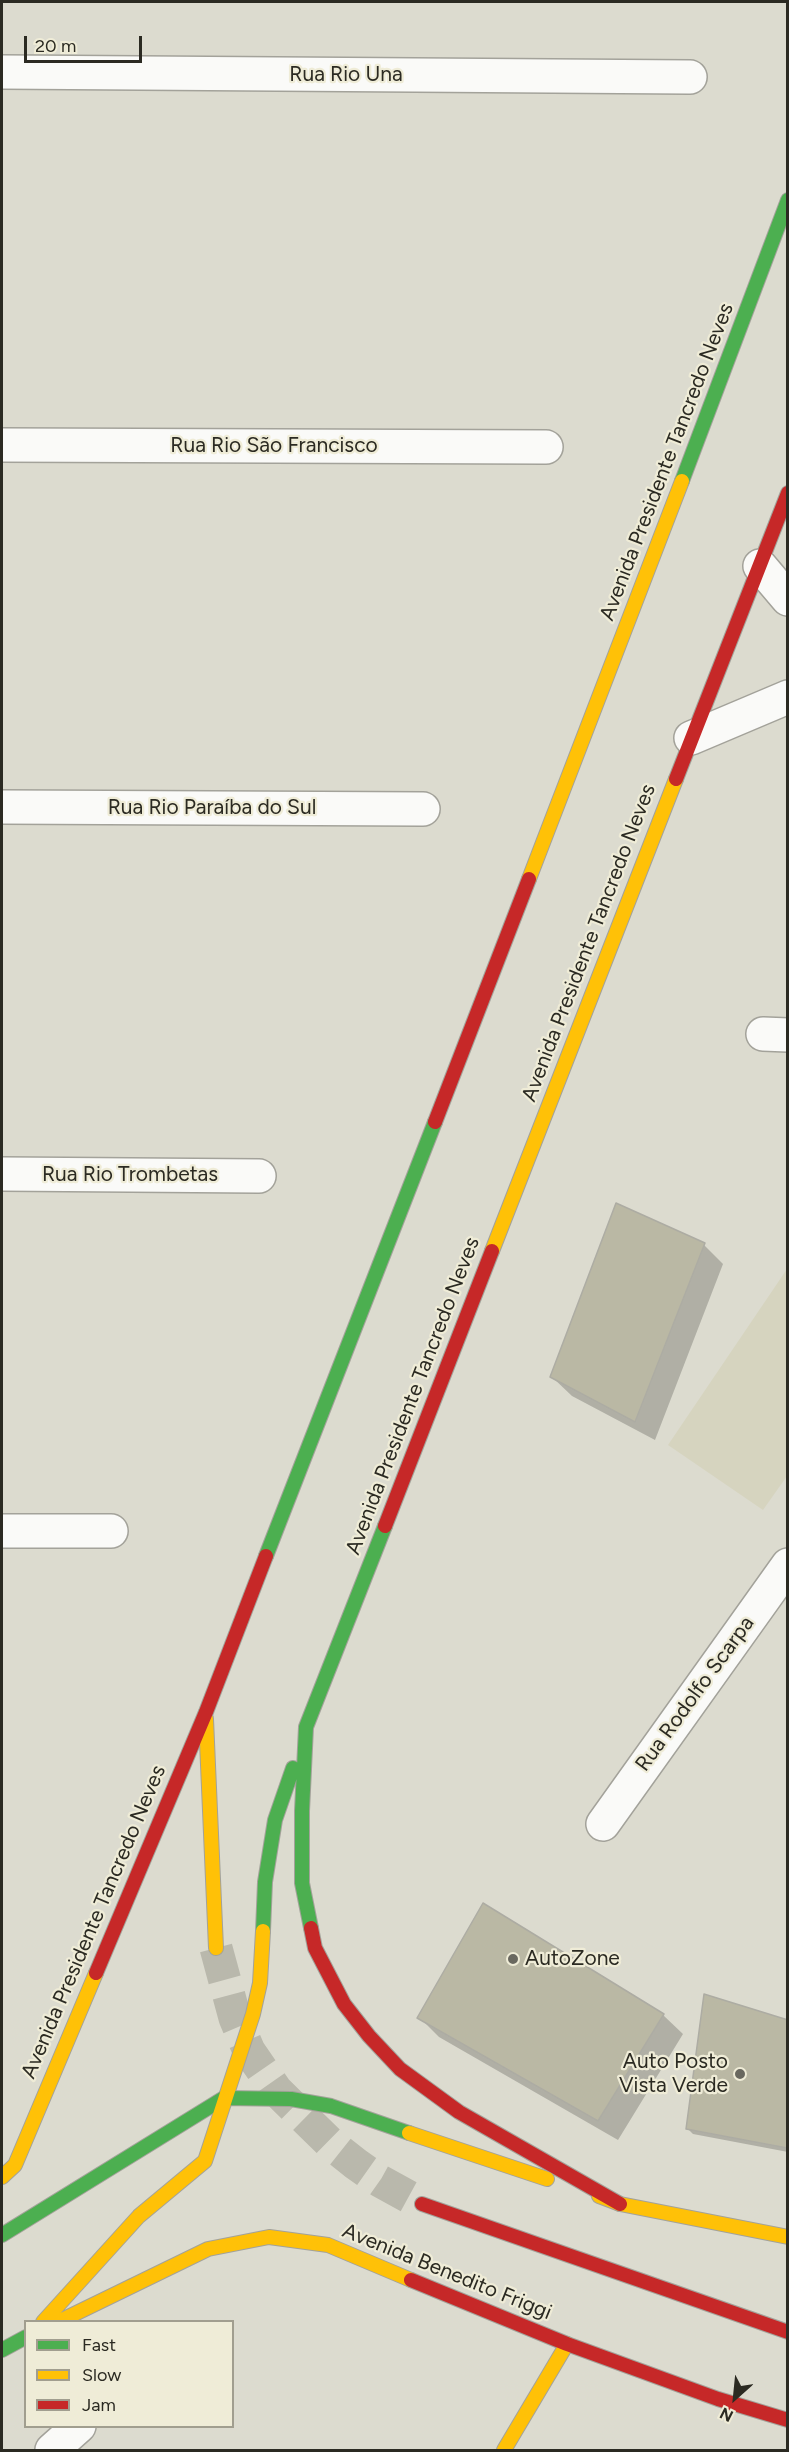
<!DOCTYPE html>
<meta charset="utf-8">
<style>
body{margin:0}
#map{position:relative;width:789px;height:2452px;overflow:hidden;background:#dcdbcf;font-family:Figtree,sans-serif}
canvas{display:block}
.frame{position:absolute;inset:0;border:3px solid #2b2a22;pointer-events:none}
.legend{position:absolute;left:24px;top:2320px;width:210px;height:108px;box-sizing:border-box;background:#efecd7;border:2px solid #a19e8f;margin:0;padding:8px 10px;list-style:none;font-size:18px;color:#2b2a22}
.legend li{display:flex;align-items:center;gap:12px;height:30px}
.legend b{width:30px;border:2px solid #a19e8f}
.north{position:absolute;left:705px;top:2368px;width:60px;height:60px;-webkit-text-stroke:4px #efecd7;paint-order:stroke;rotate:207deg;font-size:16px;font-weight:700;line-height:24px;text-align:center;color:#2b2a22}
.north::after{content:'';display:block;margin:auto;width:21px;height:27px;background:#2b2a22;clip-path:polygon(50% 0,100% 100%,50% 72%,0 100%)}
.scale{position:absolute;left:24px;top:36px;width:118px;height:27px;box-sizing:border-box;border:3px solid #2b2a22;border-top:0;padding-left:8px;font-size:18px;line-height:21px;white-space:nowrap;color:#2b2a22;-webkit-text-stroke:4px #efecd7;paint-order:stroke}
</style>
<div id="map">
<canvas width="789" height="2452"></canvas>
<div class="frame"></div>
<ul class="legend">
<li><b style="height:8px;background:#4caf50"></b>Fast</li>
<li><b style="height:8px;background:#ffc107"></b>Slow</li>
<li><b style="height:8px;background:#c62828"></b>Jam</li>
</ul>
<div class="north">N</div>
<div class="scale">20 m</div>
</div>
<script>
const context = document.querySelector('canvas').getContext('2d');
context.lineJoin = 'round';
function fill(path, color) { context.fillStyle = color; context.fill(path, 'evenodd'); }
const toPath = rows => new Path2D(rows.map(r => 'M' + r).join(''));
function strokePath(path, color, width, dash) { context.strokeStyle = color; context.lineWidth = width; context.lineCap = dash ? 'butt' : 'round'; context.setLineDash(dash || []); context.stroke(path); }
function label(font, color, halo, rows, align = 'center') {
  context.font = font + ' Figtree,sans-serif'; context.lineWidth = 4.5; context.setLineDash([]); context.textBaseline = 'middle'; context.strokeStyle = halo; context.fillStyle = color; for (const [text, x, y, turn = 0] of rows) {
    context.save(); context.translate(x, y); context.rotate((+turn || 0) * Math.PI / 180); context.textAlign = isNaN(turn) ? turn : align; if (halo) context.strokeText(text, 0, 0); context.fillText(text, 0, 0); context.restore();
  }
}
fill(toPath([
 [787,1269,787,1476,763,1510,668,1445]
]), '#d6d4bf');
fill(toPath([
 [704,1245,723,1264,655,1440,572,1396,552,1377],
 [663,2015,683,2034,618,2140,439,2037,419,2017],
 [788,2022,788,2152,693,2134,687,2128]
]), '#0003');
const building = toPath([
 [616,1203,705,1243,635,1422,550,1377,616,1203],
 [483,1903,664,2014,598,2121,417,2018,483,1903],
 [704,1994,788,2020,787,2148,686,2129,704,1994]
]);
fill(building, '#bab8a4');
strokePath(building, '#adaca3', 1.5);
strokePath(toPath([
 [216,1948,235,2018,249,2051,276,2090,332,2145,356,2164,380,2181,422,2204]
]), '#b9b8ac', 33, [33, 16]);
const street = toPath([
 [2,72,690,77],
 [2,445,546,447],
 [760,566,788,599],
 [691,738,788,697],
 [2,807,423,809],
 [763,1034,788,1035],
 [2,1174,259,1176],
 [2,1531,111,1531],
 [603,1824,788,1565],
 [52,2450,79,2426]
]);
const fast = toPath([
 [682,481,788,200],
 [266,1556,435,1122],
 [311,1928,302,1883,302,1811,306,1727,385,1526],
 [263,1931,265,1882,275,1820,293,1768],
 [2,2235,224,2098,291,2099,331,2106,409,2133],
 [2,2350,26,2337]
]);
const slow = toPath([
 [529,879,682,481],
 [492,1251,676,779],
 [206,1719,216,1948],
 [409,2133,547,2179],
 [2,2177,15,2165,96,1973],
 [599,2196,620,2204,788,2237],
 [43,2322,139,2216,205,2161,253,2014,260,1983,263,1931],
 [58,2322,208,2249,269,2237,328,2245,411,2280],
 [504,2450,567,2344]
]);
const jam = toPath([
 [676,779,788,493],
 [435,1122,529,879],
 [385,1526,492,1251],
 [311,1928,315,1948,344,2004,369,2036,400,2069,459,2112,620,2204],
 [96,1973,206,1712,266,1556],
 [422,2204,788,2332],
 [411,2280,567,2344,718,2399,788,2420]
]);
strokePath(street, '#a3a29a', 36);
strokePath(fast, '#a3a29a', 16);
strokePath(slow, '#a3a29a', 16);
strokePath(jam, '#a3a29a', 16);
strokePath(street, '#fafaf8', 33);
strokePath(fast, '#4caf50', 14);
strokePath(slow, '#ffc107', 14);
strokePath(jam, '#c62828', 14);
for (const [x, y, r, color] of [
 [513,1959,6,"#69685f"],
 [740,2074,6,"#69685f"]
]) { const dot = new Path2D(); dot.arc(x, y, r, 0, 2 * Math.PI); context.fillStyle = color; context.fill(dot); strokePath(dot, '#efecd7', 2); }
label('21px', '#2b2a22', '#efecd7', [
 ["Rua Rio Una",346,75],
 ["Rua Rio São Francisco",274,446],
 ["Avenida Presidente Tancredo Neves",667,462,-69],
 ["Rua Rio Paraíba do Sul",212,808],
 ["Avenida Presidente Tancredo Neves",589,943,-69],
 ["Rua Rio Trombetas",130,1175],
 ["Avenida Presidente Tancredo Neves",413,1396,-69],
 ["Rua Rodolfo Scarpa",695,1694,-54],
 ["Avenida Presidente Tancredo Neves",94,1922,-67],
 ["Avenida Benedito Friggi",447,2272,22]
]);
label('21px', '#2b2a22', '#efecd7', [
 ["AutoZone",525,1959],
 ["Auto Posto",728,2062,"right"],
 ["Vista Verde",728,2086,"right"]
], 'left');
</script>
